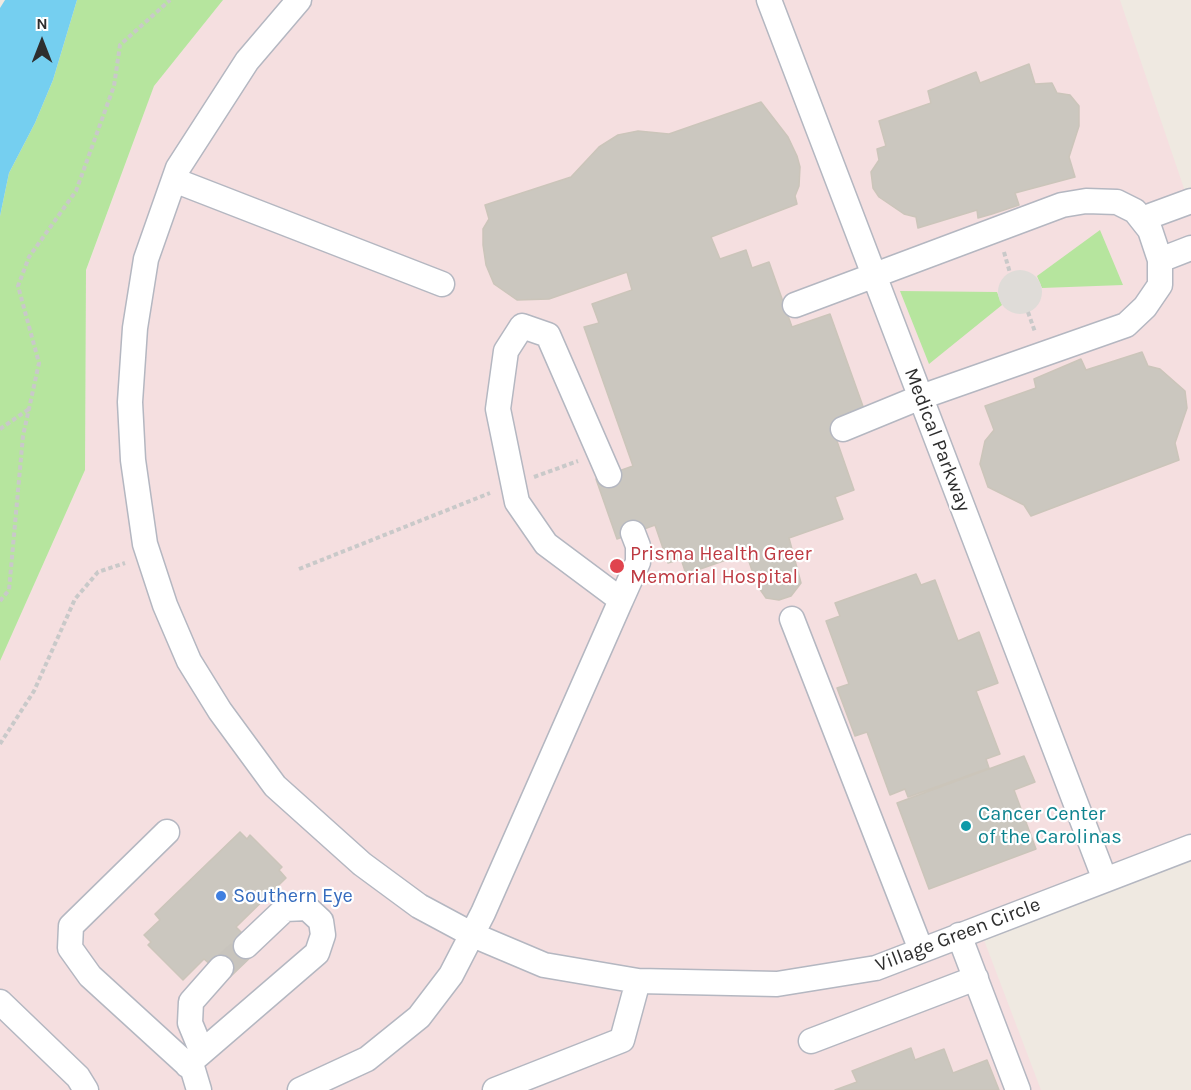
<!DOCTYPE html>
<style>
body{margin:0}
#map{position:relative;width:1191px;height:1090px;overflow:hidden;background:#efe9e1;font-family:Karla,sans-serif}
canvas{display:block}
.north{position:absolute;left:12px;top:12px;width:60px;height:60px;-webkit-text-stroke:4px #fff;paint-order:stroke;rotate:0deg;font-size:16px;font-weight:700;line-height:24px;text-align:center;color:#2e2e2e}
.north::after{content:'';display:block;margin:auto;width:21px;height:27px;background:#2e2e2e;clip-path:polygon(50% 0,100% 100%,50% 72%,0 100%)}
</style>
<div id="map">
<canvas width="1191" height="1090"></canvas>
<div class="north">N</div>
</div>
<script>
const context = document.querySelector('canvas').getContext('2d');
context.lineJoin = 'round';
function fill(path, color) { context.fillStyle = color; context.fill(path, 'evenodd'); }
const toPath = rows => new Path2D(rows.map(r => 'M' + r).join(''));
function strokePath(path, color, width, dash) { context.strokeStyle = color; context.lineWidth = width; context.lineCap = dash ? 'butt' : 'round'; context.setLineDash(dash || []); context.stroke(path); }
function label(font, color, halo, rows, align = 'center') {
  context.font = font + ' Karla,sans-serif'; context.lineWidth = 4.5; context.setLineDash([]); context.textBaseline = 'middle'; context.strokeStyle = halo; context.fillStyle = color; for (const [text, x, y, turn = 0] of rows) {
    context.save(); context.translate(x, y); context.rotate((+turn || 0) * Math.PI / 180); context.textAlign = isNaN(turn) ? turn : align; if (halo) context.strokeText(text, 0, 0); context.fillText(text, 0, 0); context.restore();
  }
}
fill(toPath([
 [223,0,1120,0,1191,209,1191,842,976,919,1041,1090,0,1090,0,661,85,470,86,271,154,86]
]), '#f5dfe0');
fill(toPath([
 [77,0,223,0,154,86,86,270,85,470,0,661,0,216,9,173,35,123,53,80],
 [1100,230,1123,285,1042,288,1037,276],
 [900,291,997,292,1002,305,929,364]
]), '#b6e59e');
fill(toPath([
 '998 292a22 22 0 1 1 44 0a22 22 0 1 1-44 0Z'
]), '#dfdcd8');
fill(toPath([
 [5,0,77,0,53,80,35,123,9,173,0,216,0,8]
]), '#75cff0');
const building = toPath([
 [1029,64,1035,84,1052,83,1057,93,1070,95,1079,106,1079,126,1069,157,1075,177,1015,193,1019,205,992,214,978,218,977,210,918,228,916,217,904,214,879,197,873,188,871,172,879,160,877,149,886,146,879,121,931,103,928,91,976,72,980,83,1029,64],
 [761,102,788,137,797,156,800,167,799,186,795,196,797,204,711,237,720,259,746,250,752,268,769,262,792,327,830,314,865,412,831,424,854,490,835,497,843,519,789,538,801,583,791,596,779,600,766,598,757,585,746,553,686,574,681,559,668,563,655,525,617,539,596,479,633,466,584,327,599,323,592,304,632,290,627,272,549,299,517,300,494,284,486,265,483,245,483,229,489,219,485,205,571,177,599,147,618,135,638,131,669,134,761,102],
 [1142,352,1148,366,1160,369,1185,391,1187,408,1175,443,1179,460,1031,516,1024,505,988,487,980,464,985,441,994,430,985,406,1036,388,1034,379,1081,359,1086,370,1142,352],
 [916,574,921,585,935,580,958,641,979,632,998,683,976,691,1000,754,986,759,989,768,908,797,905,789,890,795,867,732,855,736,837,688,849,684,826,621,840,616,835,603,916,574],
 [1024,756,1035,782,1014,790,1036,849,929,889,897,803,1024,756],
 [240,832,247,839,250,835,282,867,279,870,286,878,236,927,245,936,254,954,230,977,216,962,212,966,204,959,183,980,148,945,151,942,144,935,160,920,155,914,240,832],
 [911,1048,915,1060,944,1049,953,1073,987,1060,999,1090,835,1090,857,1082,852,1071,911,1048]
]);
fill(building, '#cbc7bf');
strokePath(building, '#cbc5ba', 1.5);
strokePath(toPath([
 [221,968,246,946]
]), '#c8c4bd', 24, [24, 12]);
const minor = toPath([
 [299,0,247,61,178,168,146,259,135,328,130,402,133,460,145,544,165,605,189,661,220,711,275,786,362,864,419,906,473,935,544,965,638,981,777,984,876,968,1191,847],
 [769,0,1105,880],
 [174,180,442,284],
 [1142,219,1191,201],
 [1160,260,1191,248],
 [795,305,1062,205,1086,201,1117,202,1135,211,1150,230,1160,260,1160,285,1145,307,1126,325,921,397,843,429],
 [609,475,548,335,522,326,506,351,498,409,517,502,546,544,621,600,638,562,638,546,633,533],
 [792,619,921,950],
 [167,832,71,926,70,948,90,976,193,1070,199,1090],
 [959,935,1018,1090],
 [0,1002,78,1077,86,1090],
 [811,1041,976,978],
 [202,1052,190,1023,191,1002,221,968],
 [187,1065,317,953,323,935,321,921,307,908,285,909,246,946],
 [300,1090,367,1059,419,1017,451,975,483,913,621,600],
 [495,1090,622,1040,638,981]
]);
strokePath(minor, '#b4b7c1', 27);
strokePath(toPath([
 [1004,252,1010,273],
 [1028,312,1035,332],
 [0,429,29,409],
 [534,477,578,461],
 [299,569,490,493],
 [0,601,9,590,23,436,39,363,18,286,29,257,76,191,114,86,120,45,170,0],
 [0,744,34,691,75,599,98,572,125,563]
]), '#c9c9c9', 4, [4.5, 3]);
strokePath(minor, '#fff', 24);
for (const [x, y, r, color] of [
 [617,566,8,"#e0444e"],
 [966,826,6,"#0f9aa8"],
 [221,896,6,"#3f7fe0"]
]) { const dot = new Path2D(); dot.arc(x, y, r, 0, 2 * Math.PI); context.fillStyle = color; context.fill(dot); strokePath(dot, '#fff', 2); }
label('20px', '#2e2e2e', '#fff', [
 ["Medical Parkway",937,440,69],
 ["Village Green Circle",958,935,-21]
]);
label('20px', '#be3a42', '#fff', [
 ["Prisma Health Greer",630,554],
 ["Memorial Hospital",630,577]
], 'left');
label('20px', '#0d838f', '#fff', [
 ["Cancer Center",978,814],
 ["of the Carolinas",978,837]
], 'left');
label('20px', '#366cbe', '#fff', [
 ["Southern Eye",233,896]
], 'left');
</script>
